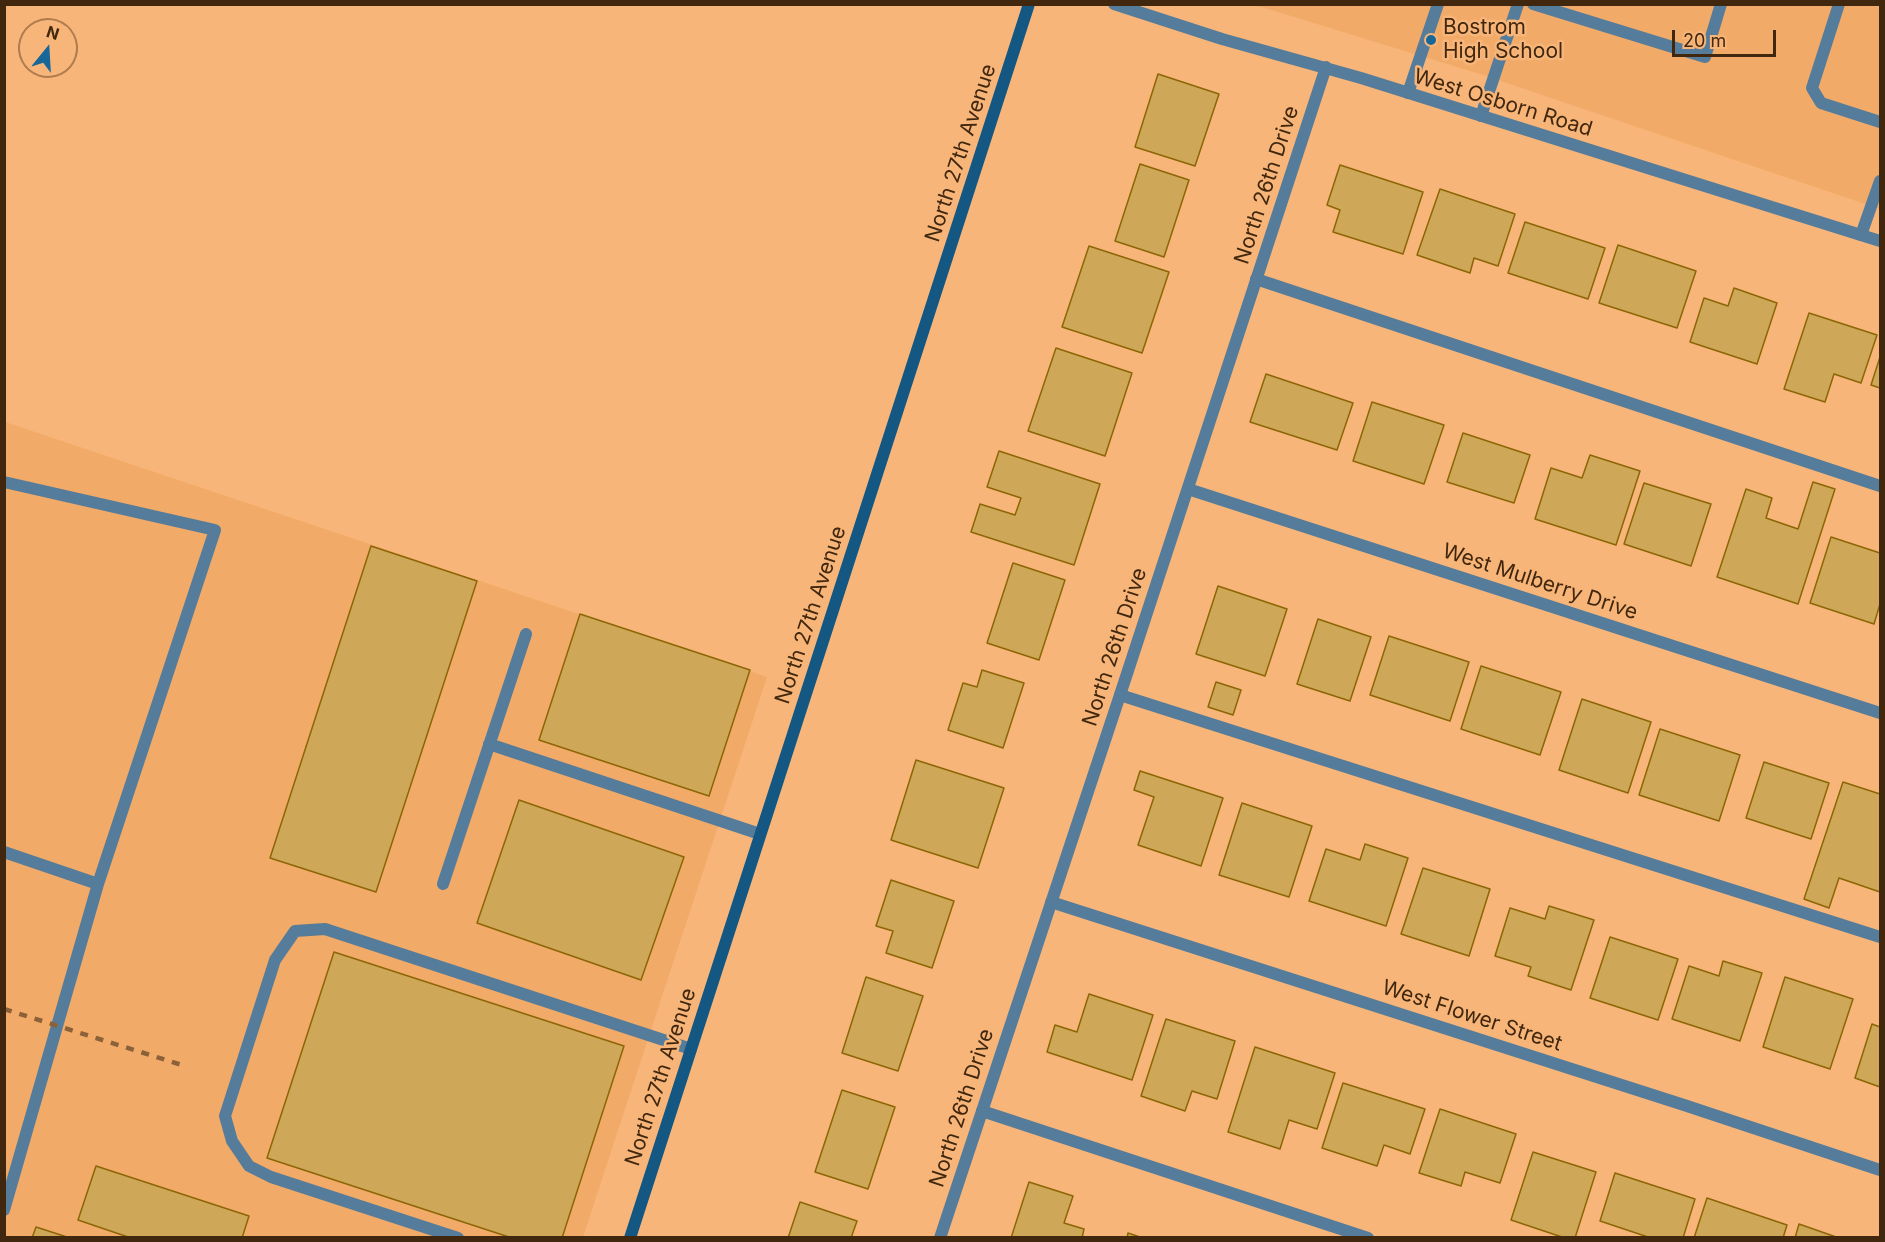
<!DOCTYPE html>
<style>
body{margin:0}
#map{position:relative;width:1885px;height:1242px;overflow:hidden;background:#f7b579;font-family:Inter,sans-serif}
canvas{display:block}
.frame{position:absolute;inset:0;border:6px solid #41270e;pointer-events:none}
.north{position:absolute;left:18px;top:18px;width:60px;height:60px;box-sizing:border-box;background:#f7b579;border:2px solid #ae7c4e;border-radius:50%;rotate:18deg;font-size:16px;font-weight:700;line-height:24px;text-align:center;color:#41270e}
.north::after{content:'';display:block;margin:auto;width:21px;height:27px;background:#176799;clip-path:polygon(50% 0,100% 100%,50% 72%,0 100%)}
.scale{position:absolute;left:1672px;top:30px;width:104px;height:27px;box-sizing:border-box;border:3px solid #41270e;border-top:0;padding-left:8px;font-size:18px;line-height:21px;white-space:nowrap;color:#41270e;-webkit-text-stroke:4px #f7b579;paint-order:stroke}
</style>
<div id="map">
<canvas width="1885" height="1242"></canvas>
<div class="frame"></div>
<div class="north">N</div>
<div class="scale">20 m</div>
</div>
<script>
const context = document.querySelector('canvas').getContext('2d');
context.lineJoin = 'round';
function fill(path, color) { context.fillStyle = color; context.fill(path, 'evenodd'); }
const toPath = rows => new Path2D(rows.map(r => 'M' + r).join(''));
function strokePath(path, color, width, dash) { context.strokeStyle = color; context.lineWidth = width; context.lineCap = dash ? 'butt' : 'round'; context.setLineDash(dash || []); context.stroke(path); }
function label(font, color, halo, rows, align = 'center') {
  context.font = font + ' Inter,sans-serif'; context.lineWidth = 5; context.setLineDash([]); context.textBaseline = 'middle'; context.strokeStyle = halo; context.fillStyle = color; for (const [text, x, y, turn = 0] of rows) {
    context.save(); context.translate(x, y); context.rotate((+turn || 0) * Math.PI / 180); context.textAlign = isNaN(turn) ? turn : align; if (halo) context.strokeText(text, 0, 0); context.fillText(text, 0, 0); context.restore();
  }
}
fill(toPath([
 [1255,5,1880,5,1880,209,1483,75],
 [5,422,767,677,583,1237,5,1238]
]), '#f2aa68');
const building = toPath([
 [1158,74,1219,94,1195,166,1135,147,1158,74],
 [1140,164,1189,180,1164,257,1115,241,1140,164],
 [1340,165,1423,192,1403,254,1333,232,1340,210,1327,205,1340,165],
 [1440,189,1515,214,1498,266,1474,258,1470,273,1417,255,1440,189],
 [1525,222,1605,248,1588,299,1508,273,1525,222],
 [1618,245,1696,271,1677,328,1599,303,1618,245],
 [1089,246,1169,272,1142,353,1062,327,1089,246],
 [1734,288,1777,303,1757,364,1690,342,1704,298,1728,306,1734,288],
 [1809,313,1877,335,1861,383,1834,374,1825,402,1784,389,1809,313],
 [1056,348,1132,373,1105,456,1028,431,1056,348],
 [1880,357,1880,388,1871,385,1880,357],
 [1266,374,1353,403,1337,450,1250,422,1266,374],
 [1372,402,1444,425,1424,484,1353,461,1372,402],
 [1463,433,1530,455,1514,503,1447,482,1463,433],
 [999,451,1100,484,1074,565,971,532,980,504,1015,515,1021,498,987,487,999,451],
 [1590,455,1640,471,1616,545,1535,519,1551,468,1582,478,1590,455],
 [1813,482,1835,489,1798,604,1717,577,1746,489,1772,498,1766,518,1798,529,1813,482],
 [1644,483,1711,504,1691,566,1624,544,1644,483],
 [1831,537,1880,553,1880,604,1874,624,1810,603,1831,537],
 [371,546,477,581,376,892,270,858,371,546],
 [1013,563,1065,580,1039,660,987,643,1013,563],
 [1218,586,1287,609,1265,676,1196,654,1218,586],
 [580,614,750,670,709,796,539,740,580,614],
 [1318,619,1371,637,1350,701,1297,684,1318,619],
 [1389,636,1469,662,1450,721,1370,695,1389,636],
 [1481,666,1561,692,1540,755,1461,729,1481,666],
 [982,670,1024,683,1003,748,948,730,963,683,977,687,982,670],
 [1216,682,1241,690,1233,715,1208,707,1216,682],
 [1582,699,1651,722,1628,793,1559,770,1582,699],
 [1660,729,1740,755,1719,821,1639,795,1660,729],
 [916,760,1004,788,978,868,891,840,916,760],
 [1764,762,1829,783,1811,839,1746,818,1764,762],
 [1140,771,1223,798,1201,866,1138,845,1154,797,1134,790,1140,771],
 [1843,782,1880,794,1880,892,1839,878,1829,908,1804,899,1843,782],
 [519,800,684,857,641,980,477,923,519,800],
 [1242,803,1312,826,1289,897,1219,875,1242,803],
 [1365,844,1408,858,1386,926,1309,901,1326,849,1360,860,1365,844],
 [1423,868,1490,889,1469,956,1401,934,1423,868],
 [891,880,954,901,932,968,886,953,893,931,876,926,891,880],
 [1549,906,1594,920,1571,990,1528,976,1531,967,1495,956,1510,908,1545,919,1549,906],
 [1610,937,1678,959,1658,1020,1590,998,1610,937],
 [334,952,624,1046,562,1238,512,1238,267,1158,334,952],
 [1723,961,1762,973,1740,1041,1672,1019,1689,966,1719,976,1723,961],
 [866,977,923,996,898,1071,842,1053,866,977],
 [1785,977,1853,999,1830,1069,1763,1047,1785,977],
 [1089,994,1153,1015,1132,1080,1047,1052,1055,1025,1077,1032,1089,994],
 [1166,1019,1235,1041,1217,1099,1192,1091,1185,1111,1141,1096,1166,1019],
 [1872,1024,1880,1027,1880,1087,1855,1078,1872,1024],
 [1255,1047,1335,1073,1317,1129,1289,1120,1280,1149,1228,1132,1255,1047],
 [1343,1083,1425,1109,1410,1154,1384,1145,1377,1166,1322,1148,1343,1083],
 [842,1090,895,1107,868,1189,815,1172,842,1090],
 [1440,1109,1516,1134,1500,1183,1465,1172,1461,1186,1419,1173,1440,1109],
 [1533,1152,1596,1172,1575,1238,1565,1238,1511,1220,1533,1152],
 [96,1166,249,1216,242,1238,131,1238,78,1220,96,1166],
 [1615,1173,1695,1199,1683,1238,1651,1238,1600,1221,1615,1173],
 [1029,1182,1073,1196,1064,1223,1084,1229,1082,1238,1011,1238,1029,1182],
 [1707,1198,1787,1225,1783,1238,1694,1238,1707,1198],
 [800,1202,857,1221,851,1238,788,1238,800,1202],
 [1799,1224,1839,1238,1795,1238,1799,1224],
 [36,1227,67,1237,67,1238,32,1238,36,1227],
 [1128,1233,1143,1238,1127,1238,1128,1233]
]);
fill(building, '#cfa758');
strokePath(building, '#8c6605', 1.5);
strokePath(toPath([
 [1533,4,1705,57,1721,4],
 [1839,4,1812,88,1821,103,1880,122],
 [1408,93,1438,4],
 [1481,116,1518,4],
 [1861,235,1880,181],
 [1256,279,1880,486],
 [4,482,215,530,98,884],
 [1120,695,1880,937],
 [489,744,760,834],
 [4,852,98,884,4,1210],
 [443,884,526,634],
 [982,1111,1368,1238],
 [458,1238,271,1177,249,1166,232,1141,225,1116,275,960,295,931,325,929,691,1049]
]), '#557c9a', 12);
strokePath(toPath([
 [1114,4,1222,39,1361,78,1880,241],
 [1188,489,1880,713],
 [1051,902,1684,1105,1880,1170],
 [940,1238,1120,695,1326,67]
]), '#557c9a', 12);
strokePath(toPath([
 [630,1238,1029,4]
]), '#135782', 12);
strokePath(toPath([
 [4,1009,185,1066]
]), '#8c613a', 4.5, [8, 8]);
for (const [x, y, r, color] of [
 [1431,40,6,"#176799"]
]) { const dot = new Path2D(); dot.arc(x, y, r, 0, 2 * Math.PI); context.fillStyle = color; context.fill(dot); strokePath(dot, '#f7b579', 2); }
label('21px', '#41270e', '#f7b579', [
 ["Bostrom",1443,28],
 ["High School",1443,52]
], 'left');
label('21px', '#41270e', '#f7b579', [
 ["West Osborn Road",1503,103,17],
 ["North 27th Avenue",961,153,-72],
 ["North 26th Drive",1267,185,-72],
 ["West Mulberry Drive",1540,582,18],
 ["North 27th Avenue",811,615,-72],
 ["North 26th Drive",1115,647,-72],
 ["West Flower Street",1472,1016,18],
 ["North 27th Avenue",661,1077,-72],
 ["North 26th Drive",962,1108,-72]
]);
</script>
